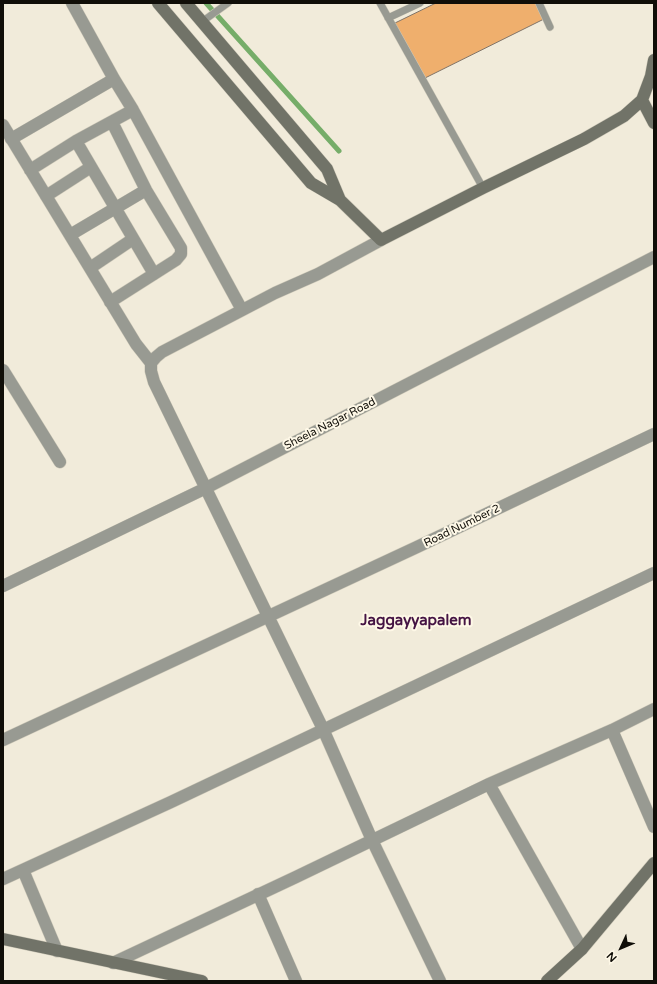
<!DOCTYPE html>
<style>
body{margin:0}
#map{position:relative;width:657px;height:984px;overflow:hidden;background:#f1ebda;font-family:"Varela Round",sans-serif}
canvas{display:block}
.frame{position:absolute;inset:0;border:4px solid #100e08;pointer-events:none}
.north{position:absolute;left:601px;top:928px;width:40px;height:40px;-webkit-text-stroke:3px #fef8e7;paint-order:stroke;rotate:226deg;font-size:11px;font-weight:700;line-height:16px;text-align:center;color:#100e08}
.north::after{content:'';display:block;margin:auto;width:14px;height:18px;background:#100e08;clip-path:polygon(50% 0,100% 100%,50% 72%,0 100%)}
</style>
<div id="map">
<canvas width="657" height="984"></canvas>
<div class="frame"></div>
<div class="north">N</div>
</div>
<script>
const context = document.querySelector('canvas').getContext('2d');
context.lineJoin = 'round';
const toPath = rows => new Path2D(rows.map(r => 'M' + r).join(''));
function strokePath(path, color, width, dash) { context.strokeStyle = color; context.lineWidth = width; context.lineCap = dash ? 'butt' : 'round'; context.setLineDash(dash || []); context.stroke(path); }
function fill(path, color) { context.fillStyle = color; context.fill(path, 'evenodd'); }
function label(font, color, halo, rows, align = 'center') {
  context.font = font + ' "Varela Round",sans-serif'; context.lineWidth = 4; context.setLineDash([]); context.textBaseline = 'middle'; context.strokeStyle = halo; context.fillStyle = color; for (const [text, x, y, turn = 0] of rows) {
    context.save(); context.translate(x, y); context.rotate((+turn || 0) * Math.PI / 180); context.textAlign = isNaN(turn) ? turn : align; if (halo) context.strokeText(text, 0, 0); context.fillText(text, 0, 0); context.restore();
  }
}
strokePath(toPath([
 [206,3,339,151]
]), '#76ad69', 5);
const building = toPath([
 [436,3,538,3,546,18,423,79,395,23,436,3]
]);
fill(building, '#efaf6d');
strokePath(building, '#807367', 1);
const lane = toPath([
 [380,3,483,188],
 [539,3,550,27],
 [388,18,420,3],
 [203,21,228,3]
]);
const street = toPath([
 [72,3,114,79,133,110,242,310],
 [3,125,136,344,151,363,151,371,154,382,323,729,372,840,440,981],
 [11,139,114,79],
 [76,141,154,274],
 [30,170,76,141,133,110],
 [46,196,91,167],
 [70,235,146,190],
 [90,268,133,239],
 [110,302,176,260,181,254,181,248,146,190,112,122],
 [151,363,156,357,162,352,275,293,318,274,381,240],
 [3,370,60,462],
 [3,586,206,488,654,257],
 [612,730,654,827],
 [3,740,417,547,654,434],
 [489,784,582,949],
 [23,870,57,951],
 [3,879,171,802,654,573],
 [258,894,296,981],
 [113,963,296,877,489,784,612,730,654,709]
]);
const secondary = toPath([
 [158,3,311,183,340,200,381,240,483,188,584,139,624,116,642,100,651,76,654,60],
 [186,3,327,169,340,200],
 [642,100,654,123],
 [3,939,202,981],
 [547,981,582,949,654,863]
]);
strokePath(lane, '#cdc8b8', 8);
strokePath(street, '#cdc8b8', 13);
strokePath(secondary, '#cdc8b8', 13);
strokePath(lane, '#989a92', 7);
strokePath(street, '#989a92', 12);
strokePath(secondary, '#717368', 12);
label('11px', '#100e08', '#fef8e7', [
 ["Sheela Nagar Road",330,424,-27],
 ["Road Number 2",462,526,-26]
]);
label('bold 15px', '#441343', '#fef8e7', [
 ["Jaggayyapalem",416,621]
]);
</script>
